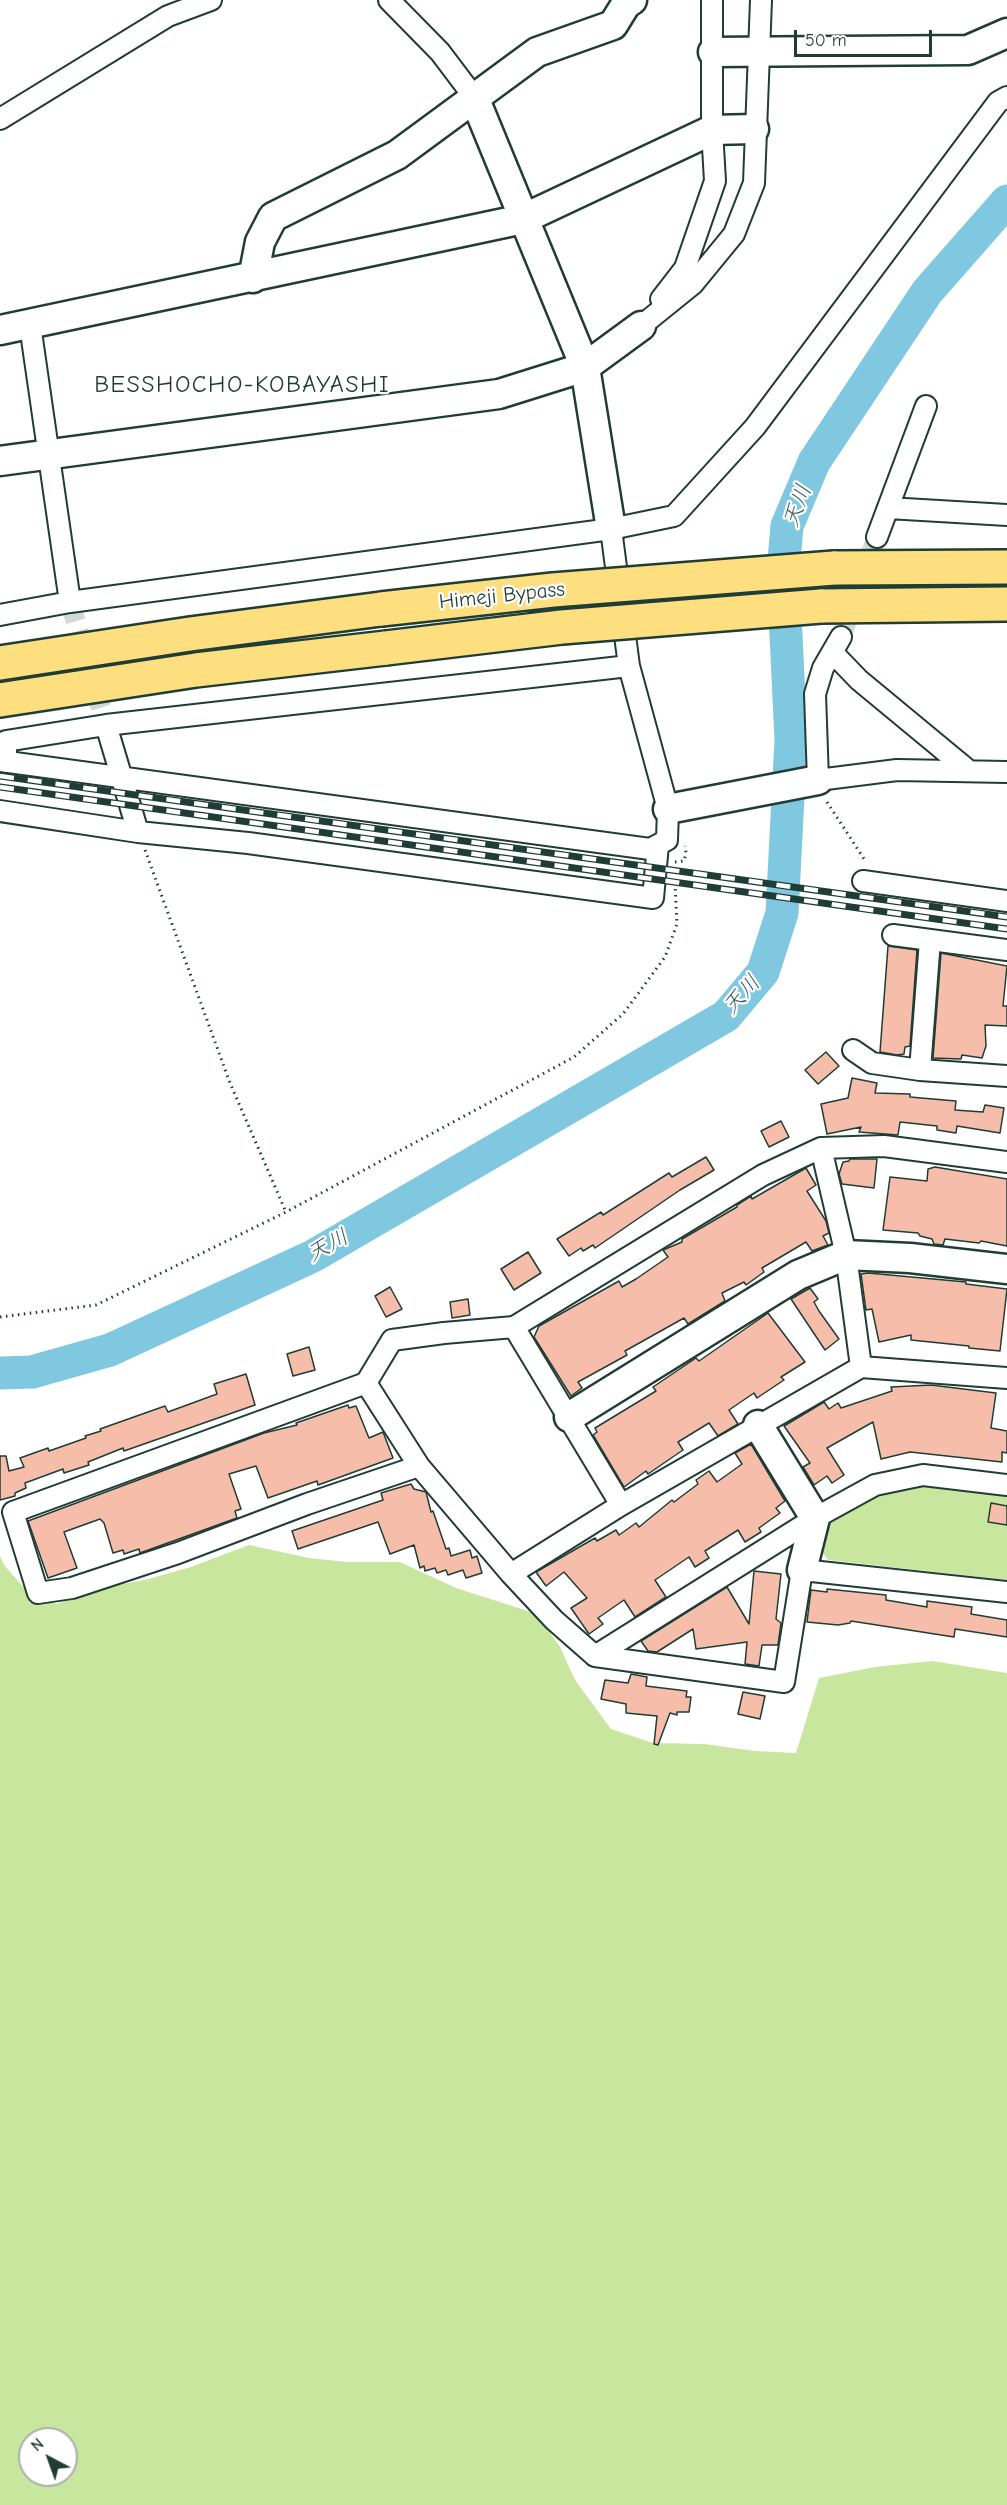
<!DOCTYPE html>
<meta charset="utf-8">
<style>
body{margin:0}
#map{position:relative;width:1007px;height:2505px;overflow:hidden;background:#fff;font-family:"Comic Neue",sans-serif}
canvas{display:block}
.north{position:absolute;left:18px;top:2427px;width:60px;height:60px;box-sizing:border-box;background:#fff;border:2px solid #a5b1ae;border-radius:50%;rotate:319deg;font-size:16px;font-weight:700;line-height:24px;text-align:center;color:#1f3d34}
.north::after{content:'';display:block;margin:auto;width:21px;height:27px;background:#1f3d34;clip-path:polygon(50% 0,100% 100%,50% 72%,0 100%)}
.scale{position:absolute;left:794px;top:30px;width:138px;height:27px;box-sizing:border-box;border:3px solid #1f3d34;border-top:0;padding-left:8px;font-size:18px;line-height:21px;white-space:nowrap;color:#1f3d34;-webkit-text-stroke:4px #fff;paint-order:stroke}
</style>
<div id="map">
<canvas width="1007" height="2505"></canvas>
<div class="north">N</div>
<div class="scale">50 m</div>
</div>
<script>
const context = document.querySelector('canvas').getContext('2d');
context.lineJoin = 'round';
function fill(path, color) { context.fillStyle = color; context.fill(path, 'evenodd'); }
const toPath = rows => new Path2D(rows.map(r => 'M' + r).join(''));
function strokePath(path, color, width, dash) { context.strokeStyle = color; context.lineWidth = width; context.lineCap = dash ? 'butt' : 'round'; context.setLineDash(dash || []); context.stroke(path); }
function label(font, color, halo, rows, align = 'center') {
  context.font = font + ' "Comic Neue","Klee One",sans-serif'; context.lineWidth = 4.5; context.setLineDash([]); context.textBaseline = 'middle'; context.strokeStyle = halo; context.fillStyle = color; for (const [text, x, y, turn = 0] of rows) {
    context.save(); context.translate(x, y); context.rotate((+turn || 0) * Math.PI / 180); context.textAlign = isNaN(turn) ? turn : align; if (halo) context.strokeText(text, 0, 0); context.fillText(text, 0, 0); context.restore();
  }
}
fill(toPath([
 [917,1485,1007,1494,1007,1580,828,1560,818,1546,821,1531,835,1513,882,1491],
 [249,1545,309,1558,347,1562,400,1562,456,1588,537,1614,560,1647,575,1680,611,1729,653,1743,704,1744,755,1751,796,1753,819,1678,875,1667,932,1661,1007,1673,1007,2505,0,2505,0,1556,4,1565,26,1590,56,1604,102,1588,145,1580,191,1567],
 [30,2439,66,2439,66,2475,30,2475]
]), '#c8e69d');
strokePath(toPath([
 [0,1373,32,1372,110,1350,313,1256,726,1016,763,972,782,913,791,740,783,572,787,526,814,462,927,292,1007,201]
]), '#7fc8e0', 33);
const building = toPath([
 [888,946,917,950,910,1046,905,1047,904,1054,897,1055,880,1052,888,946],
 [941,953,1007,966,1003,1006,1007,1006,1007,1026,985,1025,986,1046,982,1058,962,1055,961,1059,933,1058,941,953],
 [826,1052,839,1066,818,1084,805,1070,826,1052],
 [852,1078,877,1083,875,1093,910,1094,910,1097,956,1101,955,1110,983,1112,985,1105,1004,1108,1000,1133,957,1126,956,1133,937,1130,937,1126,900,1122,898,1135,859,1132,861,1127,827,1134,821,1104,848,1098,852,1078],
 [781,1121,789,1137,769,1147,761,1131,781,1121],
 [706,1157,714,1170,680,1190,595,1248,593,1245,583,1251,581,1248,569,1256,557,1239,601,1212,603,1215,669,1173,672,1177,706,1157],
 [850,1159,877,1159,874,1188,842,1184,839,1174,843,1162,849,1161,850,1159],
 [935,1167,1007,1179,1007,1246,981,1241,979,1243,945,1239,943,1245,934,1244,932,1239,920,1236,918,1233,883,1230,890,1177,927,1181,928,1169,935,1167],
 [806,1168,816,1185,807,1191,826,1221,829,1233,823,1236,828,1245,812,1251,806,1242,762,1268,764,1272,746,1285,744,1282,722,1293,725,1301,688,1324,684,1318,625,1351,627,1355,578,1382,582,1388,571,1396,534,1337,539,1326,619,1281,622,1287,636,1279,668,1257,663,1250,682,1242,682,1239,737,1207,737,1205,751,1196,752,1199,806,1168],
 [528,1252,541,1273,514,1290,501,1269,528,1252],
 [868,1273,966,1282,966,1284,1007,1289,1000,1351,969,1348,969,1346,911,1340,911,1335,879,1342,872,1309,866,1310,861,1274,868,1273],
 [390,1287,402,1309,386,1317,375,1296,390,1287],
 [810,1288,818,1299,814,1302,819,1311,839,1339,825,1350,791,1299,810,1288],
 [468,1299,470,1315,452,1318,450,1302,468,1299],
 [768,1313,805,1362,781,1377,784,1380,757,1398,754,1393,729,1410,738,1424,718,1436,709,1423,678,1442,683,1450,648,1474,646,1471,624,1487,593,1435,597,1432,595,1428,656,1391,653,1387,696,1358,699,1361,768,1313],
 [309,1347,315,1370,293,1376,287,1354,309,1347],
 [246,1374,255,1405,124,1451,123,1448,88,1462,89,1465,64,1473,63,1469,25,1483,26,1488,15,1493,15,1496,0,1500,0,1456,6,1456,9,1471,24,1467,20,1458,48,1448,49,1451,86,1438,85,1436,101,1431,100,1429,165,1406,168,1412,217,1394,214,1384,246,1374],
 [931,1385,996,1393,991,1428,1007,1431,1007,1453,1002,1452,1002,1462,910,1452,881,1459,873,1422,827,1448,844,1475,832,1483,827,1476,814,1485,803,1467,810,1463,784,1426,824,1402,829,1409,838,1403,841,1408,892,1391,891,1387,931,1385],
 [348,1405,349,1408,356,1406,369,1438,383,1432,393,1458,318,1485,317,1481,268,1498,256,1466,229,1474,241,1509,235,1511,237,1518,140,1553,139,1549,124,1554,123,1550,113,1553,104,1523,100,1519,64,1532,77,1568,48,1578,28,1521,264,1433,297,1425,296,1423,348,1405],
 [751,1444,785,1501,776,1508,780,1513,759,1528,761,1532,745,1542,738,1530,705,1551,709,1558,695,1567,689,1557,655,1580,666,1597,635,1617,624,1600,598,1618,603,1624,589,1634,571,1608,587,1598,564,1572,546,1586,536,1572,595,1538,597,1541,616,1530,619,1535,636,1523,639,1527,672,1500,674,1502,698,1484,696,1480,709,1471,717,1482,742,1464,735,1453,751,1444],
 [411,1484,414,1489,426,1492,431,1512,433,1511,446,1549,449,1548,451,1556,470,1550,472,1558,477,1556,482,1573,466,1578,463,1570,448,1575,446,1570,437,1573,435,1568,425,1571,424,1566,420,1568,414,1545,390,1554,378,1522,298,1549,292,1531,383,1500,381,1493,411,1484],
 [991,1503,1007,1506,1007,1525,988,1522,991,1503],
 [754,1571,781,1574,776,1619,781,1623,778,1645,762,1645,759,1666,745,1664,747,1642,696,1649,693,1629,657,1652,648,1651,641,1641,727,1587,749,1624,754,1571],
 [827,1589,886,1595,886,1600,927,1607,927,1601,972,1607,971,1614,1007,1620,1007,1637,955,1629,954,1637,851,1621,850,1623,838,1625,807,1622,811,1590,827,1592,827,1589],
 [631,1674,647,1677,646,1686,687,1691,686,1697,691,1697,689,1712,677,1712,677,1715,670,1713,658,1745,654,1744,657,1716,626,1713,626,1704,601,1699,605,1680,628,1683,631,1674],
 [743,1692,765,1696,760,1719,738,1714,743,1692]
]);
fill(building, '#f5bdaa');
strokePath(building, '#1f3d34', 1.5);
strokePath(toPath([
 [70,602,106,725],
 [841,637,877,537]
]), '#d2d8d6', 20, [20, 10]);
const street = toPath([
 [389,0,440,52,474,97],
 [0,119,168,16,211,0],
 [661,299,685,268,715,181,712,130,712,0],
 [30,325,70,602],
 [641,326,693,284,734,234,754,183,761,0],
 [888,508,1007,515],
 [877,537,926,406],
 [0,615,70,602,611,529,674,516,755,427,998,102,1007,97],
 [841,637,823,668,815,694,818,780,897,770,1007,772],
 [833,653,859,680,969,771],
 [106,725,138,832],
 [0,761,650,849,667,840,668,809,629,666,611,529],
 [6,762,6,741,106,725,629,666],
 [0,811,138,832,248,843,653,898,658,845],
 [863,881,1007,901],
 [893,935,1007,950],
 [853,1050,872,1063,920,1070,1007,1076],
 [920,1070,930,940],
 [821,1148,846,1255,861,1367],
 [514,1327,621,1505],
 [366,1383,419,1466,511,1574,554,1620,595,1656,784,1682,802,1570,1007,1592],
 [419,1466,307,1504,178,1553,72,1588,38,1593,13,1512,366,1383,392,1340,444,1333,514,1327,763,1175,821,1148,884,1146,1007,1162],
 [511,1574,621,1505,861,1367,1007,1378],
 [595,1656,815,1518,875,1485,923,1475,1007,1485]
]);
const secondary = toPath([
 [713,52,968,50,1007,33],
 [474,97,585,367,611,529],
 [253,278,260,242,273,217,397,155,537,52,613,25,626,4,632,0],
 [0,330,523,219,712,130,754,129],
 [0,461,499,394,585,367,641,326],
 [668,809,818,780],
 [569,1417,798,1275,846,1255,910,1258,1007,1269],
 [758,1425,815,1518,802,1570]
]);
const highway = toPath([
 [834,568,1007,567],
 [821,606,1007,604],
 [0,663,190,634,381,609],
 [0,700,196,670,386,648]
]);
strokePath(street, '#1f3d34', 24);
strokePath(secondary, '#1f3d34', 33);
strokePath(highway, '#1f3d34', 38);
strokePath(toPath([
 [827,802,866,862],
 [145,850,230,1083,286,1212],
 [675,862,684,861,686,853,685,846],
 [0,1317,96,1305,286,1212,574,1057,623,1014,665,957,677,924,675,883]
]), '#1f3d34', 3, [1.5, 4.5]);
strokePath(street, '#fff', 20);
strokePath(secondary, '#fff', 28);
strokePath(highway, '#fddf80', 33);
const rail = toPath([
 [0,776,1007,917],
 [0,787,1007,929]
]);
strokePath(rail, '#1f3d34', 7);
strokePath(rail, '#fff', 4.5, [14]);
const highwayBridge = toPath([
 [381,609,553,590,834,568],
 [386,648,562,627,821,606]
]);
strokePath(highwayBridge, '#1f3d34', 38, []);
strokePath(highwayBridge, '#fddf80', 33);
label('21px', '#1f3d34', '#fff', [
 ["Himeji Bypass",502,596,-6]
]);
label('italic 22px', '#37605f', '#fff', [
 ["天川",798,506,-70],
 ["天川",742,995,-48],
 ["天川",328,1246,-29]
]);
context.letterSpacing = '1.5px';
label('24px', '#1f3d34', '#fff', [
 ["BESSHOCHO-KOBAYASHI",242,385]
]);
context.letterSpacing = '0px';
</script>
